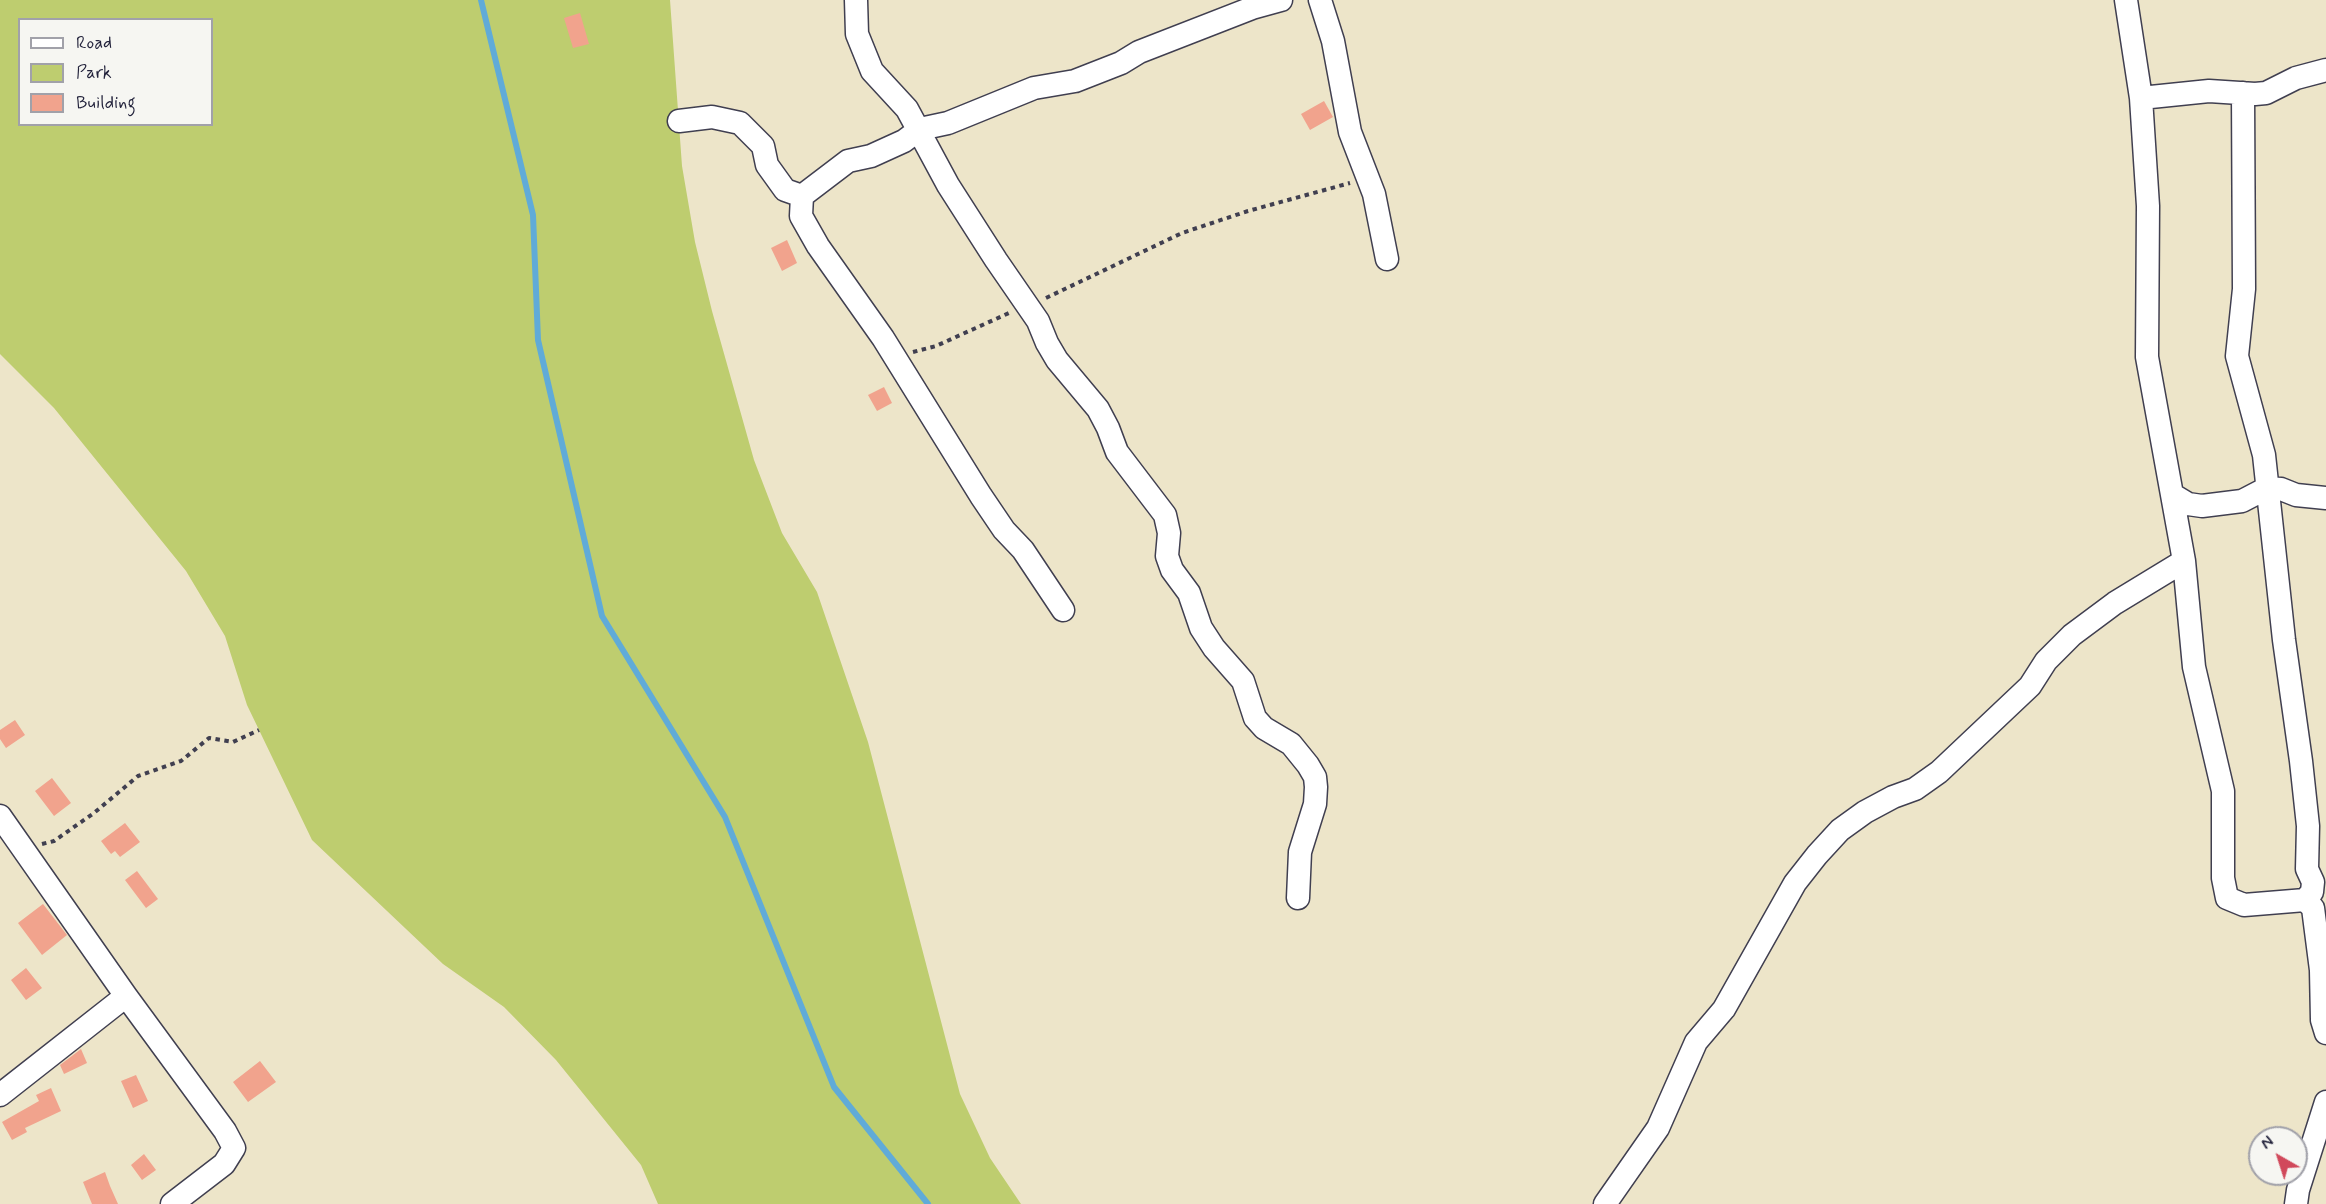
<!DOCTYPE html>
<style>
body{margin:0}
#map{position:relative;width:2326px;height:1204px;overflow:hidden;background:#ede5c9;font-family:Mynerve,sans-serif}
canvas{display:block}
.legend{position:absolute;left:18px;top:18px;width:195px;height:108px;box-sizing:border-box;background:#f6f6f2;border:2px solid #a1a1a9;margin:0;padding:8px 10px;list-style:none;font-size:18px;color:#22223b}
.legend li{display:flex;align-items:center;gap:12px;height:30px}
.legend b{width:30px;border:2px solid #a1a1a9}
.north{position:absolute;left:2248px;top:1126px;width:60px;height:60px;box-sizing:border-box;background:#f6f6f2;border:2px solid #a1a1a9;border-radius:50%;rotate:321deg;font-size:16px;font-weight:700;line-height:24px;text-align:center;color:#22223b}
.north::after{content:'';display:block;margin:auto;width:21px;height:27px;background:#d1495b;clip-path:polygon(50% 0,100% 100%,50% 72%,0 100%)}
</style>
<div id="map">
<canvas width="2326" height="1204"></canvas>
<ul class="legend">
<li><b style="height:8px;background:#fff"></b>Road</li>
<li><b style="height:16px;background:#becd6f"></b>Park</li>
<li><b style="height:16px;background:#f1a38d"></b>Building</li>
</ul>
<div class="north">N</div>
</div>
<script>
const context = document.querySelector('canvas').getContext('2d');
context.lineJoin = 'round';
function fill(path, color) { context.fillStyle = color; context.fill(path, 'evenodd'); }
const toPath = rows => new Path2D(rows.map(r => 'M' + r).join(''));
function strokePath(path, color, width, dash) { context.strokeStyle = color; context.lineWidth = width; context.lineCap = dash ? 'butt' : 'round'; context.setLineDash(dash || []); context.stroke(path); }
fill(toPath([
 [0,0,670,0,682,166,695,242,712,311,754,460,782,533,817,592,868,742,960,1094,990,1158,1021,1204,658,1204,641,1165,556,1060,504,1007,443,964,312,840,247,705,225,636,186,571,54,408,0,354],
 [20,20,212,20,212,124,20,124]
]), '#becd6f');
strokePath(toPath([
 [481,0,533,215,538,340,602,616,725,817,834,1087,928,1204]
]), '#60abd8', 6);
fill(toPath([
 [580,13,589,44,573,48,564,18],
 [1324,101,1333,117,1310,130,1301,114],
 [787,240,797,263,782,271,771,248],
 [884,387,892,403,877,411,868,395],
 [15,720,25,735,6,748,0,739,0,730],
 [52,778,71,803,54,816,35,791],
 [125,823,140,842,120,857,115,851,111,854,101,841],
 [137,871,158,899,146,908,125,880],
 [43,904,67,935,42,955,18,923],
 [26,968,42,988,26,1000,11,980],
 [81,1049,87,1063,64,1074,60,1065],
 [260,1061,276,1082,248,1102,233,1082],
 [136,1075,148,1101,133,1108,121,1081],
 [51,1088,61,1111,25,1128,27,1132,12,1140,2,1122,39,1101,36,1095],
 [144,1154,156,1170,142,1180,131,1165],
 [105,1172,110,1186,118,1204,92,1204,83,1182]
]), '#f1a38d');
const minor = toPath([
 [856,0,857,34,872,71,907,109,948,185,996,260,1038,321,1047,343,1057,360,1098,409,1108,428,1117,452,1165,515,1169,533,1167,556,1172,570,1189,593,1201,628,1214,648,1243,681,1255,718,1264,728,1291,744,1308,765,1315,777,1316,787,1315,804,1300,852,1298,898],
 [1320,0,1333,41,1350,132,1374,194,1387,259],
 [2126,0,2141,98,2148,206,2147,357,2184,561,2194,667,2223,791,2223,878,2227,898,2244,905,2305,900,2313,908,2321,970,2322,1020,2326,1033],
 [2243,93,2244,289,2237,356,2264,455,2284,640,2301,761,2308,826,2307,869,2313,882,2312,892,2305,900],
 [2141,98,2209,91,2255,94,2266,93,2296,78,2326,70],
 [679,121,712,117,740,123,763,146,767,165,785,190,802,196,848,161,871,156,904,141,920,129,948,123,1034,88,1075,81,1121,63,1139,52,1252,8,1281,0],
 [802,196,801,216,818,246,883,338,981,496,1004,530,1023,550,1063,610],
 [2173,495,2188,504,2202,506,2242,501,2267,488,2281,489,2296,495,2326,498],
 [0,816,126,996,225,1131,234,1148,224,1164,172,1204],
 [0,1095,126,996],
 [1605,1204,1658,1128,1696,1042,1724,1009,1795,883,1817,855,1840,830,1865,812,1893,797,1915,789,1939,772,2030,686,2046,661,2072,635,2115,603,2184,561],
 [2296,1204,2298,1190,2326,1102]
]);
strokePath(minor, '#403f50', 25);
strokePath(toPath([
 [1046,298,1182,233,1248,211,1350,183],
 [913,352,936,346,1009,313],
 [42,844,54,841,94,813,138,776,181,761,209,738,233,742,259,730]
]), '#403f50', 4, [4.5, 4.5]);
strokePath(minor, '#fff', 22);
</script>
